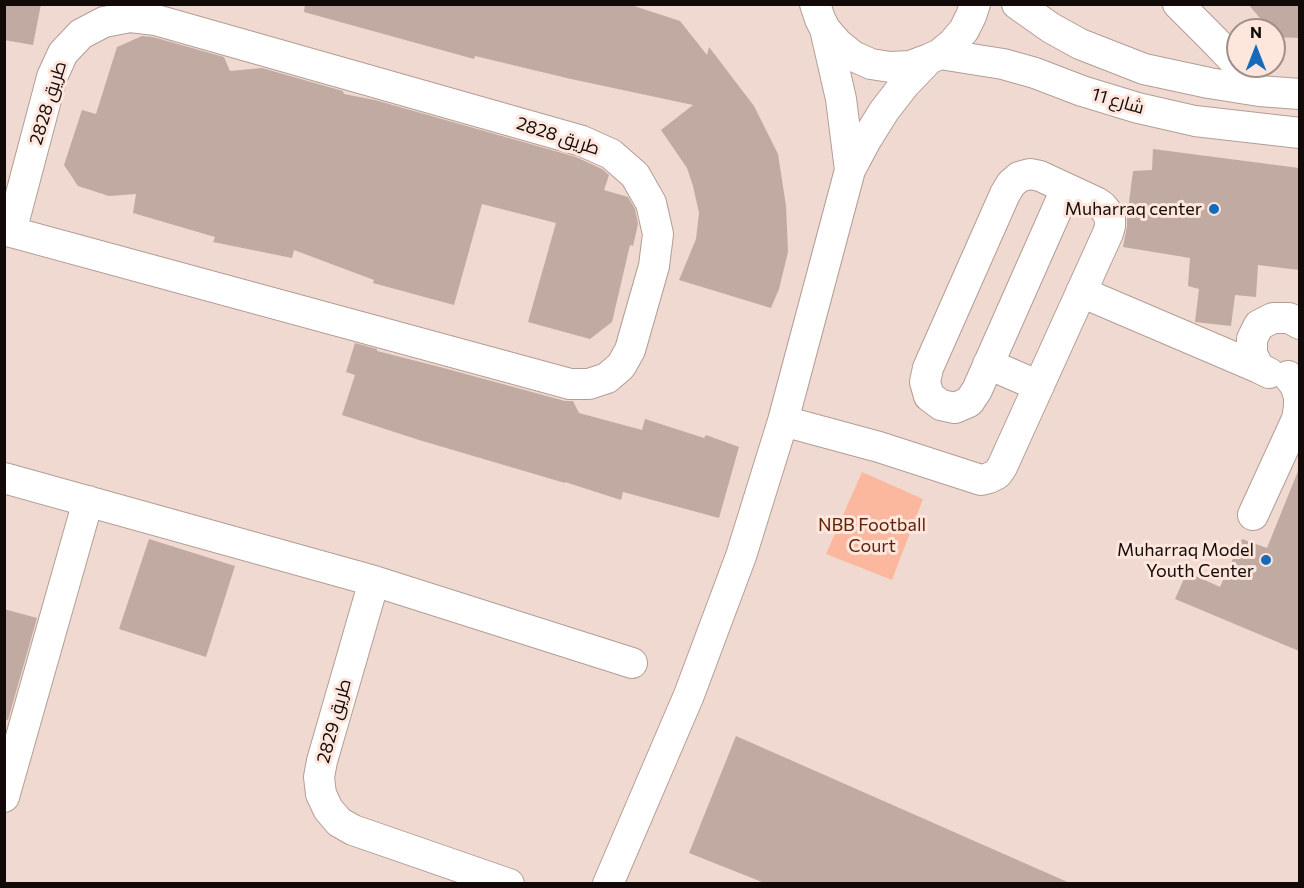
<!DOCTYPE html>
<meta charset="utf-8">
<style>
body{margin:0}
#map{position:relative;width:1304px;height:888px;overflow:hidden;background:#f0d9d0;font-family:Commissioner,sans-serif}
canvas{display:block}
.frame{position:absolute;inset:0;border:6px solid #120a08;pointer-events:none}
.north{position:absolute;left:1226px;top:18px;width:60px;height:60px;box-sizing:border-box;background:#fee6dd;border:2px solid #a08e88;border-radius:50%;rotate:0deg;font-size:16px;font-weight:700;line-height:24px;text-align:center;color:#120a08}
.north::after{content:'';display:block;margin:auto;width:21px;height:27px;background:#156bb9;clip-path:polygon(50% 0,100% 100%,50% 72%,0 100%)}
</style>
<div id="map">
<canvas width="1304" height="888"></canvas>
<div class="frame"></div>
<div class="north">N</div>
</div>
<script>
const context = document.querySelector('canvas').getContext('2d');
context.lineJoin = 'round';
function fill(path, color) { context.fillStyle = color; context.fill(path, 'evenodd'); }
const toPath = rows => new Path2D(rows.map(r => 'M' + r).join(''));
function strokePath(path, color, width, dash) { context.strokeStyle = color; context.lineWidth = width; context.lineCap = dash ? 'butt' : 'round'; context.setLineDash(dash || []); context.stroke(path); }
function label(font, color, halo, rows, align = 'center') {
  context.font = font + ' Commissioner,Cairo,sans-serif'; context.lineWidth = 6; context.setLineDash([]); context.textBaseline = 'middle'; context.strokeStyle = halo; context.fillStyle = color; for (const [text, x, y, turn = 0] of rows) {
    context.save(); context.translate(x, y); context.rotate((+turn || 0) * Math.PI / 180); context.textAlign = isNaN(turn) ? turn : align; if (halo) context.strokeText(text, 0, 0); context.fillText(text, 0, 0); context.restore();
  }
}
fill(toPath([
 [862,472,923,499,892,580,826,554]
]), '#fcb89f');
fill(toPath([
 [4,4,41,4,33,45,4,40],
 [305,4,628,4,680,21,707,55,709,47,754,106,778,154,786,206,788,252,779,289,771,308,679,280,696,239,699,213,693,186,687,168,661,130,693,105,571,79,475,56,474,59,304,12],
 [1248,4,1299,4,1299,38,1276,37,1274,34,1274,30,1270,30],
 [142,36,153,37,224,57,230,71,262,68,343,91,344,94,375,100,576,157,602,169,609,175,604,190,628,197,635,209,638,224,633,246,630,245,612,322,590,339,528,322,556,223,482,204,454,305,373,283,374,280,294,250,292,258,213,242,215,237,133,213,136,194,109,196,78,186,64,165,82,110,96,114,117,47],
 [1153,149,1299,168,1299,270,1258,265,1256,297,1235,295,1231,326,1195,322,1199,289,1188,286,1190,258,1123,247,1127,226,1127,218,1133,171,1152,170],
 [355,343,377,349,377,351,440,367,565,401,573,401,579,413,642,430,645,419,704,438,706,435,739,447,719,518,623,492,621,500,565,482,565,483,419,440,342,415,355,375,346,372],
 [1298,471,1299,471,1299,651,1175,599,1187,572,1220,587,1242,539,1267,548],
 [149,539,235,566,206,657,119,629],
 [4,609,37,618,8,720,4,719],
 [736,736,1072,884,767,884,689,853]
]), '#c0aaa1');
const minor = toPath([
 [815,4,820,19,825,29,838,44,853,56,871,64,890,67,910,66,929,59,940,54,953,43,964,30,971,16,975,4],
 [1017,4,1051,28,1080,44,1144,69,1209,83,1259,91,1300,94],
 [1178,4,1214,40,1238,65],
 [825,29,841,99,850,170],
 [940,54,1003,64,1035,73,1082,91,1138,108,1195,121,1300,133],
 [4,230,570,384,589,384,607,378,621,366,630,350,654,266,658,234,651,203,635,175,611,154,582,141,156,20,130,17,104,22,81,34,63,53,52,77,11,232],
 [1081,292,1259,368],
 [988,364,1039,386],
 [1269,373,1259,368,1252,354,1252,339,1259,325,1273,318,1289,318,1300,324],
 [783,421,879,447,981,480,989,478,997,474,1002,467,1108,233,1110,226,1110,219,1107,212,1102,206,1096,202,1040,176,1030,174,1019,177,1011,184,1005,194,928,368,925,382,929,396,941,405,955,408,969,402,977,390,1066,189],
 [4,478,374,581,632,663],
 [1253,515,1297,419,1299,407,1299,396,1295,385,1288,376],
 [374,581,322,761,319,777,321,794,328,809,339,822,353,830,509,884],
 [4,797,88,501],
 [608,884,689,695,741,556,783,421,850,170,866,140,884,111,905,84,929,59]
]);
strokePath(minor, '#b39d95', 32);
strokePath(minor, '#fff', 30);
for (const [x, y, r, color] of [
 [1214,209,6,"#156bb9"],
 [1266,560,6,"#156bb9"]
]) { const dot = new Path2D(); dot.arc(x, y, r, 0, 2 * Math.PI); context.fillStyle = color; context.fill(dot); strokePath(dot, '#fee6dd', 2); }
label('18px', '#120a08', '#fee6dd', [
 ["شارع 11",1118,101,16],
 ["طريق 2828",48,103,-73],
 ["طريق 2828",558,136,18],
 ["طريق 2829",334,721,-75]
]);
label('18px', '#120a08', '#fee6dd', [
 ["Muharraq center",1202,209],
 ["Muharraq Model",1254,550],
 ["Youth Center",1254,571]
], 'right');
label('18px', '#5f2207', '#fee6dd', [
 ["NBB Football",872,525],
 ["Court",872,546]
]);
</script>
